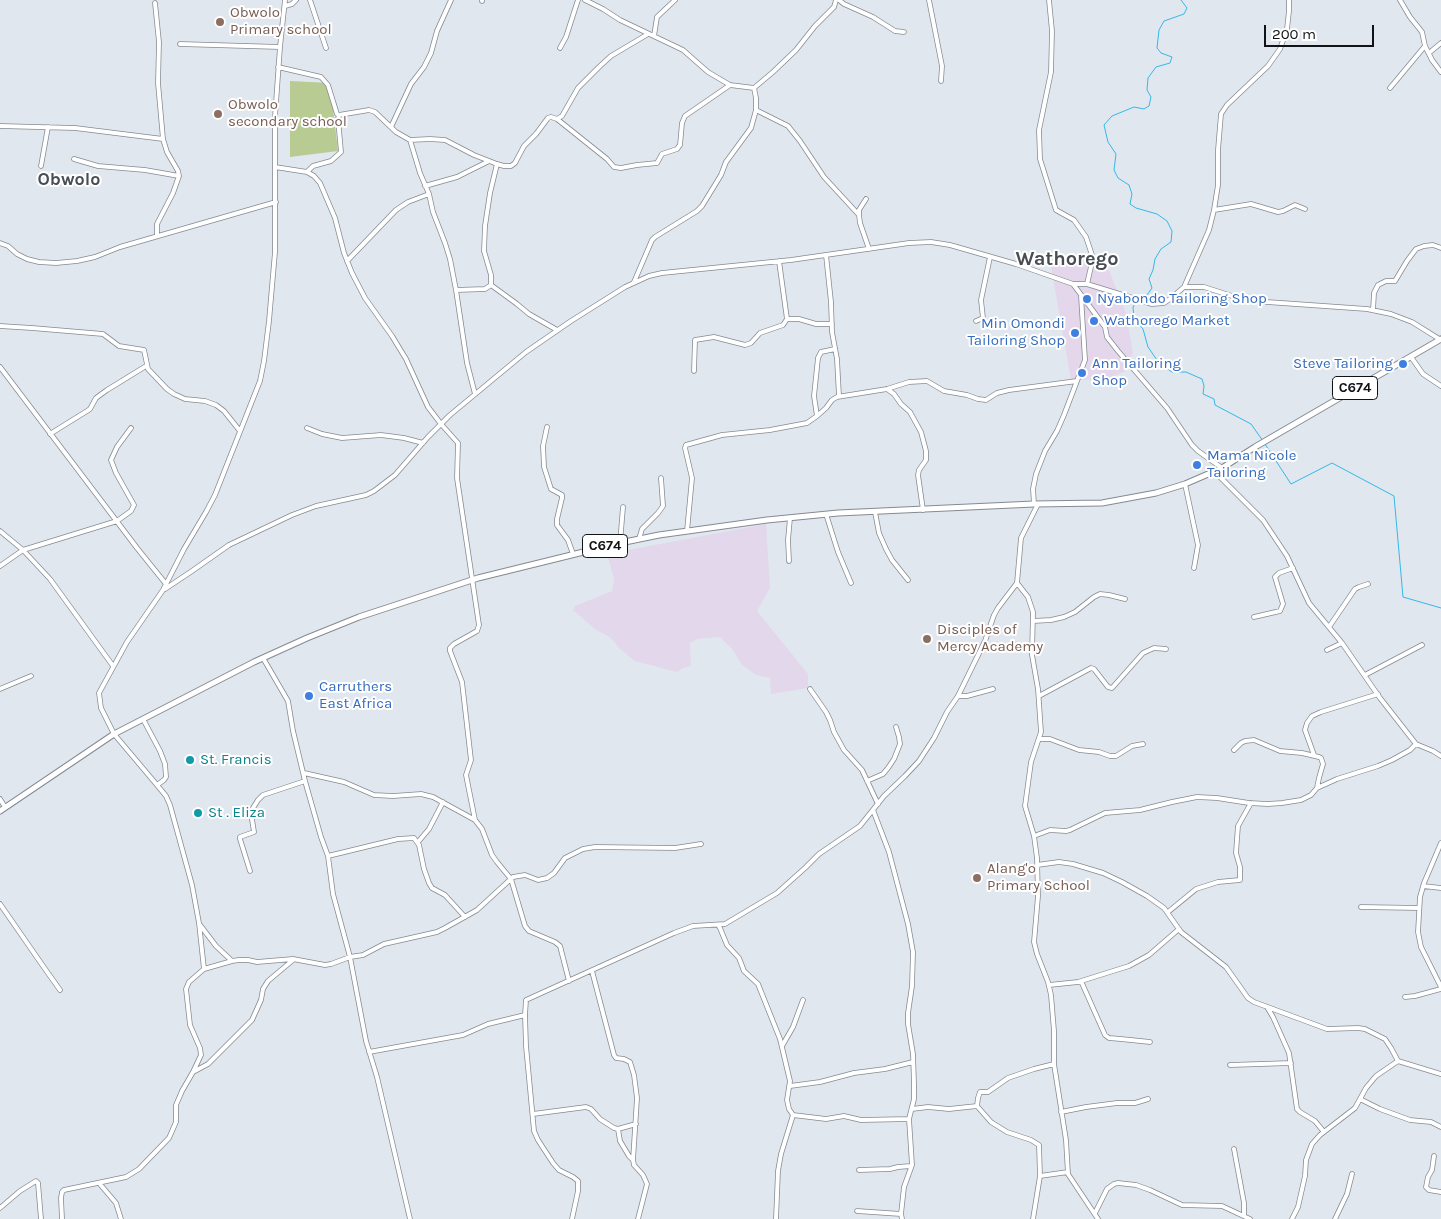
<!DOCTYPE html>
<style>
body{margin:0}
#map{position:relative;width:1441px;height:1219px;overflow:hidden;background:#e1e7ef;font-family:Karla,sans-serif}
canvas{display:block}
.scale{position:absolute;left:1264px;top:25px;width:110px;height:22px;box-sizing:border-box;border:2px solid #111316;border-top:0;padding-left:6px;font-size:15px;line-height:18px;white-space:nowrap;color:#111316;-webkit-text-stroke:4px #fff;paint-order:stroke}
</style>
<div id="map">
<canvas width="1441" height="1219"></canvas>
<div class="scale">200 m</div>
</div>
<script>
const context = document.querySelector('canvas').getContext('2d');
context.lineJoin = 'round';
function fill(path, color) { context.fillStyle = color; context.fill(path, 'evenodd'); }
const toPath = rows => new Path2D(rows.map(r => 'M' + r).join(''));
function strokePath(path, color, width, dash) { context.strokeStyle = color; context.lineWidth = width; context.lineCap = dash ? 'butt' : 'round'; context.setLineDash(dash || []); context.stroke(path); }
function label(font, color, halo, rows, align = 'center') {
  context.font = font + ' Karla,sans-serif'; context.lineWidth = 4; context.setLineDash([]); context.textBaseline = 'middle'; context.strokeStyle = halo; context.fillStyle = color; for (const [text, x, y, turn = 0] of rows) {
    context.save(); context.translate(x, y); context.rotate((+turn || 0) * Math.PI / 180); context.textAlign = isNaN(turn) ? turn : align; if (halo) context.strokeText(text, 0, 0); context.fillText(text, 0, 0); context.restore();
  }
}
fill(toPath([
 [1077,257,1107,265,1126,313,1133,353,1124,372,1103,380,1071,380,1051,267,1055,258]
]), '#e4d7eb');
fill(toPath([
 [766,524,770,588,757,611,808,674,808,688,771,694,770,678,756,675,742,665,733,650,720,637,697,639,690,643,691,666,683,668,677,672,635,661,620,649,610,637,596,630,573,610,575,606,612,591,614,579,607,554]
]), '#e3d7eb');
fill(toPath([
 [290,81,330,83,338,151,290,157]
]), '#b7cb93');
strokePath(toPath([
 [1181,0,1187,8,1184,14,1164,21,1159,30,1157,48,1161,53,1172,57,1170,63,1156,67,1148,78,1147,90,1151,97,1149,106,1144,109,1134,107,1112,116,1104,125,1108,142,1116,154,1114,170,1118,178,1129,185,1132,194,1130,204,1136,208,1157,214,1167,221,1172,231,1171,242,1161,249,1155,259,1153,270,1149,279,1152,288,1147,295,1139,297,1133,307,1134,319,1143,329,1148,347,1159,363,1172,372,1186,372,1202,379,1204,386,1203,394,1214,399,1215,405,1251,424,1263,441],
 [1265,444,1291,484,1332,463,1394,496,1403,597,1441,608]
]), '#32b8e7', 1);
const minor = toPath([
 [285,0,280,47,275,117,275,252,269,321,264,361,260,381,215,495,206,512,184,549,163,590,127,642,99,693,101,708,114,734,157,785,166,796,170,805,192,885,199,923,204,969,232,961,239,960,248,960,257,962,293,959,325,965,331,964,350,957,363,955,384,944,437,932,445,928,477,910,513,877,525,875,538,880,547,878,554,873,565,858,583,849,595,847,675,848,701,844],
 [310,0,326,48],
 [585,0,603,9,620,20,683,50,708,72,730,85,754,88,773,72,796,50,815,26,834,7,836,0],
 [839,0,844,4,873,17,895,31,904,32],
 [929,0,942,66,941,81],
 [1049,0,1052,31,1051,72,1039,130,1040,159,1056,210,1074,220,1086,237,1093,258,1087,284],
 [1400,0,1410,17,1422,32,1425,46,1432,60,1441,72],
 [482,1,482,0],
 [155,3,159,42,158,83,163,139,167,152,178,171,179,176,173,193,157,224,157,236],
 [285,6,292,4,296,0],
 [654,36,657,17,675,0],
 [180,44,280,47],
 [560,48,566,37,578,0],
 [1429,53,1441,43],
 [278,67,321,77,328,85,337,114,339,115,369,110,375,112,396,132,410,140,430,139,445,140,474,155,497,164,504,166,511,166,515,163,524,146,536,134,548,118,551,117,557,119,562,116,578,88,599,67,611,56,648,34],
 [1390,88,1425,46],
 [756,110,788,126,800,141,824,177,859,215],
 [557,119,607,159,614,167,621,168,637,165,657,163,662,154,677,149,680,145,682,123,685,116,730,85],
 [0,126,75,128,163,139],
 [391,127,411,84,424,67,431,53,437,31,451,0],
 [410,140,420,173,429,194,433,212,445,243,450,259,456,290,467,363,475,394],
 [74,159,98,166,145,170,179,176],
 [497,164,490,193,485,226,484,251,491,275,491,285,517,304,529,314,557,330],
 [41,166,48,127],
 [275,167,307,172,314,176,320,183,335,218,344,253,352,273,365,298,392,336,406,359,428,407,441,424,458,443,457,478,479,625,477,631,454,644,450,648,450,651,462,682,471,760,466,775,475,820],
 [307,172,313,166,331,161,341,152,338,119,339,115],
 [425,186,457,177,489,161],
 [866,199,859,210,859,215,860,223,869,249],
 [1214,210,1251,204,1278,212,1283,211,1295,205,1305,209],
 [0,243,8,246,17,254,27,259,39,262,56,263,77,261,95,257,120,247,276,202],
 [826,255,831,302,832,332,837,359,839,396],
 [347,261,396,210,408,202,429,194],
 [634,282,652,240,655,237,697,211,702,206,721,175,726,162,751,128,756,110,756,98,754,88],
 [1073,284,1105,327,1107,337,1118,351,1167,408,1192,445,1198,451,1222,468],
 [1184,287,1209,230,1214,210,1218,185,1218,150,1221,114,1227,105,1268,66,1280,49,1287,29,1289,11,1289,0],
 [456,290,485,289,491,285],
 [1373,310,1374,293,1378,285,1386,281,1395,281,1407,261,1416,249,1424,246,1433,245,1441,248],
 [787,319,799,319,816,324,832,324],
 [976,321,983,318,981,300,990,257],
 [0,326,32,328,103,334,119,346,144,350,148,369,167,389,174,394,185,399,205,401,216,405,224,411,240,431],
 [1411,357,1423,374,1441,386],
 [0,367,137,548,166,584],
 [694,371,695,340,714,337,745,345,751,343,760,333,783,325,787,319,779,261],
 [887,389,894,394,901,404,910,412,921,432,926,451,926,460,919,470,918,475,923,510],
 [817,416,814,396,818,358,821,352,835,349],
 [547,427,543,446,544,467,551,489,562,495,562,498,557,519,557,525,568,540,573,554],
 [307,428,322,434,342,438,381,435,404,438,423,443],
 [50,434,87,411,90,409,96,398,107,390,146,366],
 [1214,471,1263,520,1287,556,1309,603,1342,643,1380,698,1416,744,1433,751,1441,756],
 [1185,484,1198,545,1194,568],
 [1034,504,1033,489,1036,474,1045,451,1057,431,1064,415,1085,360,1081,296],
 [875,512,879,533,886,549,892,560,908,580],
 [826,514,838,552,851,583],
 [0,531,23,550,50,579,113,666],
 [687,531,692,478,685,448,686,445,722,435,770,430,807,423,817,416,826,408,832,400,837,397,887,389,909,382,927,381,944,391,967,395,978,399,986,400,997,393,1009,390,1077,381],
 [639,539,642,529,658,513,663,506,661,478],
 [620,543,623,507],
 [789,561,788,540,790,518],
 [0,566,23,550,117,521,131,511,134,505,116,473,111,460,117,447,131,428],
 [1017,583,1028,597,1033,612,1032,655,1038,689,1041,732,1031,762,1025,806,1034,836,1037,858,1038,896,1034,942,1037,954,1048,982,1051,995,1054,1031,1054,1064,1066,1140,1068,1174,1098,1219],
 [165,589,192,571,229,545,292,515,316,506,366,495,374,491,395,475,428,437,450,415,526,352,571,321,625,287,649,276,662,273,791,260,909,243,931,242,950,245,1016,264,1073,284,1087,284,1152,304,1164,303,1170,299,1184,287,1204,287,1232,296,1267,302,1367,309,1391,314,1412,322,1441,340],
 [1254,617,1280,611,1283,604,1275,577,1279,573,1293,568],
 [1033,621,1051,620,1064,617,1075,612,1094,597,1100,594,1109,595,1125,599],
 [1329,627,1355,589,1359,587,1368,584],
 [1327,650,1342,643],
 [263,658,288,701,293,731,305,781,321,837,328,856,333,894,350,957,366,1041,377,1077,410,1219],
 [1365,675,1422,645],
 [0,689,31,676],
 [810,689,826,712,830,720,834,732,844,750,862,770,878,804],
 [958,696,967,696,993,689],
 [1039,696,1091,668,1094,669,1108,687,1112,688,1143,653,1154,648,1166,649],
 [143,719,160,751,165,764,166,777,164,780,157,785],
 [1039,739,1050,739,1079,750,1099,752,1110,756,1116,756,1132,746,1143,744],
 [1234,750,1241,743,1245,741,1254,740,1280,751,1302,753,1319,757,1321,758,1323,764,1319,778,1317,788],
 [1314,755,1305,730,1307,723,1312,716,1321,712,1378,694],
 [304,773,344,782,374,795,393,796,421,794,433,797,475,820,482,829,492,855,497,862,511,879,525,926,529,931,555,942,560,946,569,981],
 [867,781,883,774,888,768,894,759,900,744,899,737,896,727],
 [0,799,5,807],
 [873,810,889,852,908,924,913,952,912,986,908,1013,908,1024,913,1054,914,1084,914,1099,909,1119,912,1165,904,1187,901,1214,902,1219],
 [1034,836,1050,830,1066,831,1070,830,1105,813,1140,810,1172,802,1197,797,1217,798,1249,803,1268,804,1282,803,1301,800,1311,795,1317,788,1337,779,1378,766,1392,760,1410,750,1416,744],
 [418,842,429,829,443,802],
 [1441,843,1424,883,1420,897,1418,932,1421,947,1441,987],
 [328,856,398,839,414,838,419,845,424,869,429,883,432,888,445,895,465,917],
 [1037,865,1059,862,1073,864,1103,873,1122,882,1147,896,1164,908,1181,932,1226,967,1248,998,1254,1002,1327,1029,1358,1028,1365,1029,1385,1039,1391,1048,1398,1061,1441,1074],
 [250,871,240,839,240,837,254,832,251,813,253,808,258,800,263,795,305,781],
 [1423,886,1441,888],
 [0,904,43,966,60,990],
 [1361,907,1419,908],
 [1168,912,1196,889,1218,882,1240,880,1240,867,1236,853,1237,839,1238,826,1251,803],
 [200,925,216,946,232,961],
 [718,925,720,928,727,945,739,958,744,971,758,984,780,1039,790,1081,787,1100,789,1109,793,1115,781,1154,778,1171,776,1219],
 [592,971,614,1055,616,1058,624,1059,630,1062,634,1075,637,1098,633,1160,634,1165,643,1175,647,1184,638,1219],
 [1081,981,1105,1035,1109,1038,1121,1039,1150,1042],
 [1049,985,1078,982,1129,966,1149,955,1179,929],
 [1405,997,1415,996,1441,989],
 [1267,1007,1273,1017,1289,1053,1297,1109,1300,1112,1315,1121,1324,1132],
 [782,1046,793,1027,803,1000],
 [369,1052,463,1035,488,1024,525,1015],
 [1230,1065,1291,1063],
 [193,1072,201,1055,200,1048,190,1025,186,989,189,982,204,969],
 [790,1086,820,1082,854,1073,885,1069,913,1062],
 [1360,1099,1380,1109,1410,1120,1431,1122,1441,1127],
 [912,1109,928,1107,949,1109,977,1106],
 [1061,1112,1086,1107,1117,1103,1135,1103,1148,1099],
 [533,1114,586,1107,591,1109,600,1119,614,1128,618,1129,636,1124],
 [793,1115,826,1119,844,1116,861,1120,909,1119],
 [618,1129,620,1141,629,1156,633,1160],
 [1234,1149,1244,1203,1244,1216],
 [1434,1156,1432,1170,1428,1177,1426,1187,1429,1190,1441,1192],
 [859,1170,890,1169,898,1167,911,1166],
 [1040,1176,1068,1172],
 [99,1183,116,1203,121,1219],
 [0,1208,20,1191,36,1181,38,1183,41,1219],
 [857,1211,901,1214],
 [1095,1213,1107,1189,1114,1184,1118,1183,1136,1185,1150,1190,1182,1205,1222,1206,1250,1219],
 [62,1219,61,1198,62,1192,64,1190,126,1177,139,1169,169,1138,176,1122,176,1105,182,1091,193,1072,208,1064,252,1020,261,1000,263,989,268,981,293,960],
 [572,1219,578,1191,578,1181,573,1177,559,1170,553,1163,538,1140,534,1131,526,1046,525,1015,526,1000,674,933,693,926,725,924,777,893,805,868,819,854,860,826,884,796,905,776,919,761,934,738,947,712,958,696,985,641,994,615,998,608,1017,583,1021,538,1038,504],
 [1033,1219,1040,1176,1039,1145,1031,1140,1007,1132,991,1122,977,1106,978,1098,980,1092,988,1092,1008,1078,1034,1069,1054,1064],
 [1292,1219,1298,1207,1305,1176,1306,1160,1312,1144,1320,1135,1355,1108,1366,1088,1376,1076,1398,1061],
 [1335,1219,1347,1194,1352,1174]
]);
const major = toPath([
 [0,811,114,734,254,662,307,638,359,617,478,578,620,543,659,535,767,520,838,513,1034,504,1102,503,1156,493,1185,484,1222,468,1255,447,1441,339]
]);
strokePath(minor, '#858a92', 5.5);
strokePath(major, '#858a92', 7);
strokePath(minor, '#fff', 4);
strokePath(major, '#fff', 5);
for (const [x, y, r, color] of [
 [220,22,5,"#8d6e63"],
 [218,114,5,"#8d6e63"],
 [1087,299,5,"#3f7fe0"],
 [1094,321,5,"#3f7fe0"],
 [1075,333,5,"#3f7fe0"],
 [1403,364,5,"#3f7fe0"],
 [1082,373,5,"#3f7fe0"],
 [1197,465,5,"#3f7fe0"],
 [927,639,5,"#8d6e63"],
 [309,696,5,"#3f7fe0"],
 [190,760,5,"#0f9aa8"],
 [198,813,5,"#0f9aa8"],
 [977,878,5,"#8d6e63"]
]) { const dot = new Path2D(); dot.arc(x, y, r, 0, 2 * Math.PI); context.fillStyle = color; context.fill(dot); strokePath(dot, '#fff', 2); }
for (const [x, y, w] of [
 [1355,388,45],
 [605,546,45]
]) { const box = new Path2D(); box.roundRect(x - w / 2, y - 11.5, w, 23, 4); context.fillStyle = '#fff'; context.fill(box); strokePath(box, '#111316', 1); }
label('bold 14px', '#111316', null, [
 ["C674",1355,388],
 ["C674",605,546]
]);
label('15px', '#785e54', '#fff', [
 ["Obwolo",230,13],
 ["Primary school",230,30],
 ["Obwolo",228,105],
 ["secondary school",228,122],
 ["Disciples of",937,630],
 ["Mercy Academy",937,647],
 ["Alang'o",987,869],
 ["Primary School",987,886]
], 'left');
label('15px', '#366cbe', '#fff', [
 ["Nyabondo Tailoring Shop",1097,299],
 ["Wathorego Market",1104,321],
 ["Min Omondi",1065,324,"right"],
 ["Tailoring Shop",1065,341,"right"],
 ["Ann Tailoring",1092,364],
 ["Shop",1092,381],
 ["Steve Tailoring",1393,364,"right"],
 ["Mama Nicole",1207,456],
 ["Tailoring",1207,473],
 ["Carruthers",319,687],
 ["East Africa",319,704]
], 'left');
label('15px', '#0d838f', '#fff', [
 ["St. Francis",200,760],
 ["St . Eliza",208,813]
], 'left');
label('bold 18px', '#484d54', '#fff', [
 ["Obwolo",69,180]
]);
label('bold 20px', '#484d54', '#fff', [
 ["Wathorego",1067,259]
]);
</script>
